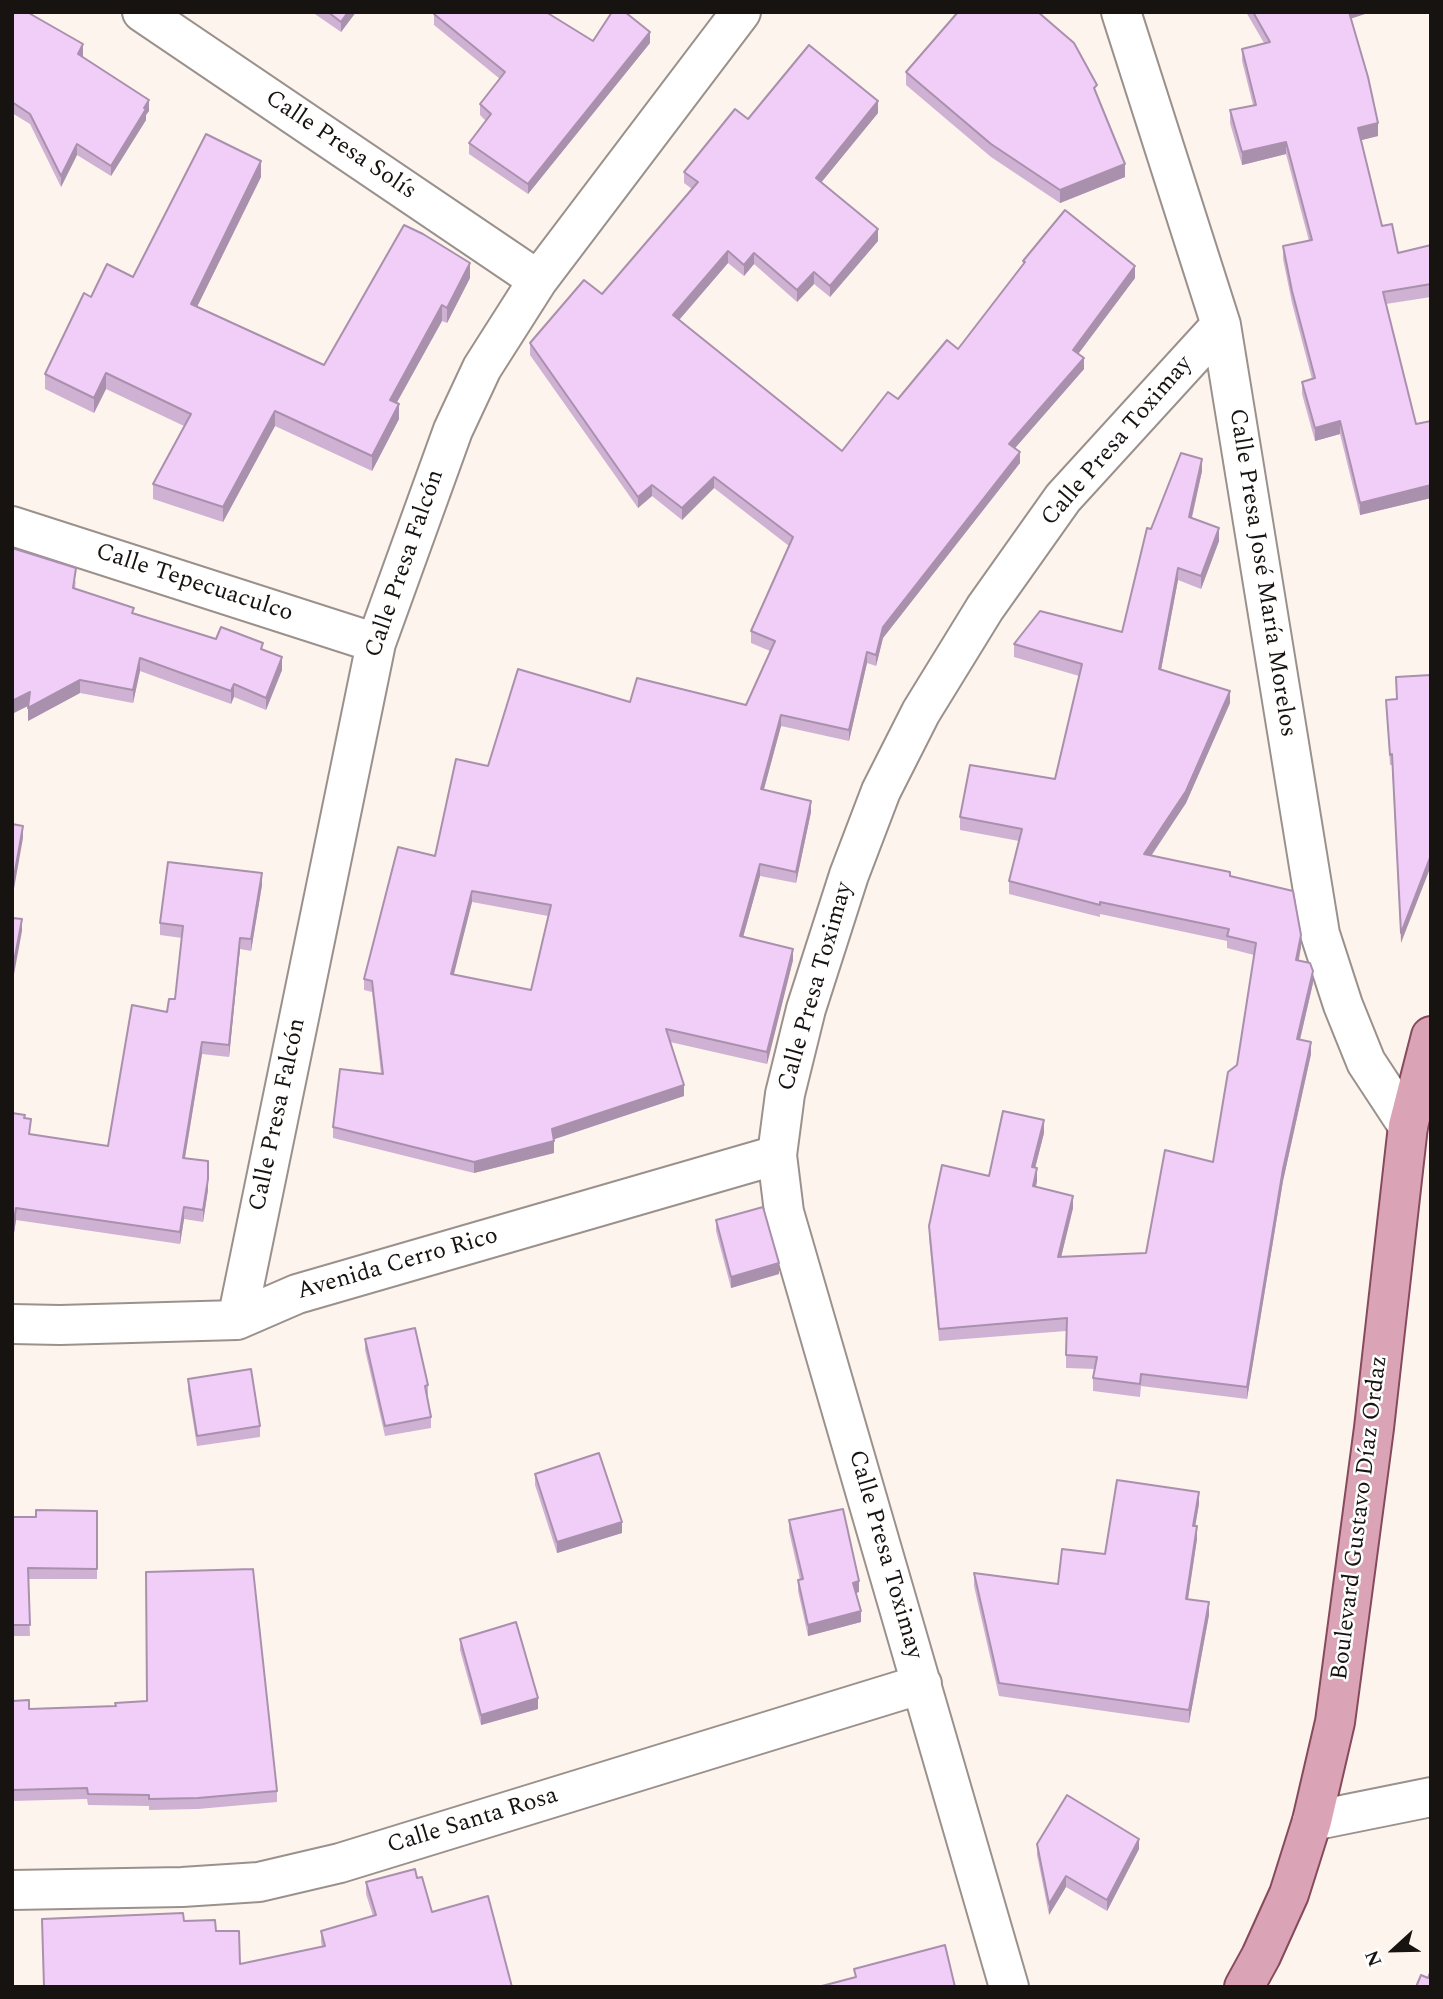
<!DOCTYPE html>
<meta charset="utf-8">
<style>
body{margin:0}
#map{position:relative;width:1443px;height:1999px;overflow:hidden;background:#fef4ee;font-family:Spectral,serif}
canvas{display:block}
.frame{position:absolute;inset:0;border:14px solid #171311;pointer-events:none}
.north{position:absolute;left:1359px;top:1915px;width:70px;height:70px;-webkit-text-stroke:5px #fff;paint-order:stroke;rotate:248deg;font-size:19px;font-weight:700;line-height:28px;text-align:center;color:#171311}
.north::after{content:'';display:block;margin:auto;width:24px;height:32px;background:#171311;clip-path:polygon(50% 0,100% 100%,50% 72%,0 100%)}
</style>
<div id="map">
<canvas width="1443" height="1999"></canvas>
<div class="frame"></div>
<div class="north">N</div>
</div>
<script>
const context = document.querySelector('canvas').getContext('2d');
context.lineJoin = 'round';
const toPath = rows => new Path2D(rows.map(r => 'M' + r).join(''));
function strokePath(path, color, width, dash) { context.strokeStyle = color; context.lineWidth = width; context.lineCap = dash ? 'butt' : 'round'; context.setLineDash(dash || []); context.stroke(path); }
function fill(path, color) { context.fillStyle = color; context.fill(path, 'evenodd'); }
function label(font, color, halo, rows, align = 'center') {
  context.font = font + ' Spectral,serif'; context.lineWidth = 5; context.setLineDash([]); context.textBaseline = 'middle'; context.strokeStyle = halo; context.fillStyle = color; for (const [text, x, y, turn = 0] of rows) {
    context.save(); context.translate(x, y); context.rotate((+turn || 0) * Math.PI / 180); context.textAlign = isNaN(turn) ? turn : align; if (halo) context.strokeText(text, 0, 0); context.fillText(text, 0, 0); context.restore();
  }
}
const street = toPath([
 [142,12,538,280],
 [1121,12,1221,325,1320,934,1343,1005,1366,1062,1408,1126],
 [12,526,376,643],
 [237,1320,376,643,453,430,482,368,538,280,741,12],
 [12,1324,60,1325,237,1320,297,1294,777,1155],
 [1312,1821,1431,1797],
 [12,1890,182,1887,259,1882,340,1863,922,1684],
 [1009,1987,784,1212,777,1155,785,1094,806,1009,849,875,881,791,921,712,985,608,1063,498,1221,325]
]);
const primary = toPath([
 [1244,1987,1261,1956,1289,1894,1312,1821,1335,1722,1374,1428,1408,1126,1431,1036]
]);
strokePath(street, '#9b918c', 42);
strokePath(primary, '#864a5c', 42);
strokePath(street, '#fff', 38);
strokePath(primary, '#daa4b6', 38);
fill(toPath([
 [312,12,356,12,341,32],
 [1246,12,1371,12,1351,18,1378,136,1361,140,1382,226,1398,253,1431,245,1431,297,1386,304,1416,424,1431,421,1431,498,1360,515,1340,434,1315,441,1302,394,1302,382,1312,379,1292,303,1283,259,1283,246,1309,241,1286,154,1242,165,1230,123,1230,110,1253,105,1242,61,1242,49,1264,43],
 [434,14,593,41,650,43,528,194,469,154,469,143,486,121,480,115,480,104,500,79,434,25],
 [12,16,83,55,82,57,149,111,146,115,146,120,111,176,77,155,61,187,30,124,12,113],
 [906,72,1097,96,1125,177,1060,203,991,157,906,85],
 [878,113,821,182,878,241,830,297,814,284,797,302,754,264,744,276,728,263,679,320,842,451,898,399,958,349,1023,264,1023,261,1135,278,1078,354,1084,369,1015,448,1020,463,883,638,876,666,867,663,849,741,781,726,764,789,811,812,796,883,760,876,743,937,793,960,767,1064,670,1042,684,1096,554,1139,554,1153,474,1173,333,1138,333,1127,381,1074,372,992,364,990,364,979,488,766,630,702,746,705,770,651,751,643,751,631,789,546,714,488,682,520,652,496,638,508,530,355,530,343,602,294,692,189,684,183,684,172,748,119],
 [472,902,548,916,531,990,453,975],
 [261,177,197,307,324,365,470,278,447,323,442,321,396,403,399,419,372,471,275,426,223,522,153,499,153,484,184,426,106,389,94,413,45,389,45,374,91,297,133,277],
 [1202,471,1192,518,1219,541,1201,589,1178,580,1161,669,1230,703,1186,803,1152,855,1230,876,1301,947,1299,960,1313,983,1300,1040,1311,1054,1283,1181,1247,1399,1141,1386,1140,1397,1093,1391,1093,1378,1095,1369,1066,1368,1066,1331,939,1341,929,1238,929,1226,1044,1133,1035,1168,1037,1181,1036,1187,1073,1208,1061,1257,1146,1253,1213,1162,1237,1065,1254,955,1227,948,1227,941,1100,914,1100,917,1009,894,1009,881,1019,841,960,830,960,817,1055,779,1079,676,1014,657,1014,644,1122,632,1151,529],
 [76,580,75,589,134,613,216,639,263,649,282,670,266,710,234,697,231,704,140,671,133,703,80,693,28,721,28,706],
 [1431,675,1401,943,1392,765,1390,765,1386,700,1396,699],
 [262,885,251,951,240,949,229,1057,202,1054,185,1158,208,1190,203,1222,184,1219,180,1244,16,1220,12,1246,12,1113,25,1118,30,1134,108,1146,167,1012,175,999,182,938,160,935,160,923],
 [716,1220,779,1274,731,1288,716,1231],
 [365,1339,428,1385,428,1396,427,1396,431,1417,431,1428,385,1436,365,1350],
 [188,1379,260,1426,260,1437,197,1446,188,1390],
 [535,1474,622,1533,557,1553,535,1485],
 [1199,1504,1195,1526,1197,1539,1188,1599,1209,1615,1189,1723,999,1696,974,1586,974,1573,1058,1584,1105,1554],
 [97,1511,97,1579,28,1579,30,1636,12,1636,12,1517,36,1517],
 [789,1520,859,1592,856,1593,861,1622,808,1636,798,1591,798,1580,800,1580,789,1531],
 [460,1639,538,1709,481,1725,460,1650],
 [12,1701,29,1709,277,1791,277,1802,198,1809,149,1810,149,1806,88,1805,87,1799,12,1801],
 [1037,1844,1139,1849,1107,1911,1066,1887,1049,1915,1037,1855],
 [417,1878,432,1912,512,1987,44,1987,184,1921,216,1931,240,1964,322,1947,321,1942,321,1931,373,1916,366,1894,366,1882]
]), '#cfb1d4');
fill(toPath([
 [348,12,356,12,341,32,341,22],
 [1347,12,1371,12,1347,20],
 [650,32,650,43,528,194,528,184],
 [83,44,83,55,78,65,78,54],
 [149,100,149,111,146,115,146,120,111,176,111,166],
 [878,101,878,113,816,189,816,178],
 [1378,123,1378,136,1358,141,1358,128],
 [1286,142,1286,154,1242,165,1242,152],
 [77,144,77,155,61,187,61,176],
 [261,161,261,177,191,319,191,304],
 [1125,164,1125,177,1060,203,1060,190],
 [878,229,878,241,830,297,830,286],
 [728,251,728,263,673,327,673,315],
 [754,253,754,264,744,276,744,265],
 [470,263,470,278,447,323,447,308],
 [1135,266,1135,278,1073,361,1073,350],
 [814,272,814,284,797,302,797,290],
 [442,305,442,321,390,415,390,400],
 [1084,358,1084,369,1009,455,1009,444],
 [106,373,106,389,94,413,94,398],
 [399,404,399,419,372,471,372,456],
 [275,411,275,426,223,522,223,507],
 [1340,421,1340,434,1315,441,1315,428],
 [1020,452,1020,463,883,638,876,666,876,655,883,627],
 [1202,459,1202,471,1189,529,1189,517],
 [714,477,714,488,682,520,682,508],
 [652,485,652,496,638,508,638,497],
 [1431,485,1431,498,1360,515,1360,503],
 [1219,528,1219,541,1201,589,1201,576],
 [1178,568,1178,580,1159,681,1159,669],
 [867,652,867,663,849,741,849,730],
 [282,657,282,670,266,710,266,698],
 [140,658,140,671,133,703,133,690],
 [80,680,80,693,28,721,28,708],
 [234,684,234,697,231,704,231,691],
 [1230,691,1230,703,1186,803,1144,866,1144,854],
 [30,692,30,705,12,714,12,701],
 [781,715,781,726,761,800,761,789],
 [811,801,811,812,796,883,796,872],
 [23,826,23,838,12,900,12,888],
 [1431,855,1431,866,1401,943,1401,933],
 [760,864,760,876,740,948,740,936],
 [262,873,262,885,251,951,251,939],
 [472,891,472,902,451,986,451,974],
 [22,919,22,931,12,985,12,973],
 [1301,935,1301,947,1296,972,1296,960],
 [240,938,240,949,229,1057,229,1045],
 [793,949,793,960,767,1064,767,1052],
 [1313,971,1313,983,1297,1052,1297,1039],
 [202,1042,202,1054,183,1169,183,1158],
 [1311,1042,1311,1054,1283,1181,1247,1399,1247,1387,1283,1169],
 [684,1085,684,1096,552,1140,552,1129],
 [1044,1120,1044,1133,1032,1180,1032,1167],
 [554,1141,554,1153,474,1173,474,1162],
 [1037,1168,1037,1181,1033,1199,1033,1186],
 [208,1179,208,1190,203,1222,203,1210],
 [1073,1196,1073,1208,1058,1270,1058,1257],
 [184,1207,184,1219,180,1244,180,1232],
 [16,1208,16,1220,12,1246,12,1234],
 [779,1263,779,1274,731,1288,731,1277],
 [1199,1492,1199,1504,1193,1539,1193,1526],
 [622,1522,622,1533,557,1553,557,1542],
 [1197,1526,1197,1539,1186,1612,1186,1599],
 [859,1581,859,1592,853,1594,853,1583],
 [1209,1602,1209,1615,1189,1723,1189,1710],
 [861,1611,861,1622,808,1636,808,1625],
 [538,1698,538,1709,481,1725,481,1715],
 [1139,1839,1139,1849,1107,1911,1107,1900],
 [1066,1876,1066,1887,1049,1915,1049,1904]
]), '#a990ad');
const building = toPath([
 [14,12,27,12,83,44,78,54,149,100,144,108,146,109,111,166,77,144,61,176,30,114,12,102,12,16,14,12],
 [328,12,348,12,341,22,328,12],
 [436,12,546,12,593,41,612,12,625,12,650,32,528,184,469,143,491,114,480,104,505,72,434,14,436,12],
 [958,12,1038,12,1074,43,1097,85,1094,88,1125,164,1060,190,991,144,906,72,958,12],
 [1253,12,1349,12,1368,77,1378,123,1358,128,1382,226,1392,224,1398,253,1431,245,1431,284,1383,292,1416,424,1431,421,1431,485,1360,503,1340,421,1315,428,1302,382,1315,378,1292,291,1283,246,1312,240,1286,142,1242,152,1230,110,1256,105,1242,49,1270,42,1253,12],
 [809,45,878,101,816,178,878,229,830,286,814,272,797,290,754,253,744,265,728,251,673,315,842,451,888,392,898,399,947,340,958,349,1025,262,1023,261,1065,210,1135,266,1073,350,1084,358,1009,444,1020,452,883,627,876,655,867,652,849,730,781,715,761,789,811,801,796,872,760,864,740,936,793,949,767,1052,666,1029,684,1085,552,1129,554,1141,474,1162,333,1127,340,1069,383,1074,372,981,364,979,398,847,435,856,456,759,488,766,518,669,630,702,637,678,746,705,775,641,751,631,793,537,714,477,682,508,652,485,638,497,530,343,584,280,602,294,698,182,684,172,735,109,748,119,809,45],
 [472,891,551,905,531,990,451,974,472,891],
 [206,134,261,161,191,304,324,365,404,225,423,234,470,263,447,308,442,305,390,400,399,404,372,456,275,411,223,507,153,484,191,414,106,373,94,398,45,374,84,293,91,297,107,264,133,277,206,134],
 [1181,453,1202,459,1189,517,1219,528,1201,576,1178,568,1159,669,1230,691,1186,791,1144,854,1230,872,1230,876,1293,891,1301,935,1296,960,1310,963,1313,971,1297,1039,1311,1042,1283,1169,1247,1387,1141,1374,1140,1384,1093,1378,1097,1357,1066,1355,1067,1318,939,1329,929,1226,942,1165,989,1176,1003,1111,1044,1120,1032,1167,1037,1168,1033,1186,1073,1196,1058,1257,1146,1253,1165,1150,1213,1162,1228,1072,1237,1065,1256,943,1227,936,1229,929,1100,902,1100,905,1009,881,1022,829,960,817,970,765,1055,779,1082,664,1014,644,1040,611,1122,632,1147,528,1151,529,1181,453],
 [12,548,76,568,73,588,134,608,132,613,216,639,221,627,263,643,261,649,282,657,266,698,234,684,231,691,140,658,133,690,80,680,28,708,30,692,12,701,12,548],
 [1431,675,1431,855,1401,933,1392,754,1390,755,1386,700,1397,699,1396,677,1431,675],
 [12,824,23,826,12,888,12,824],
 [168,862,262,873,251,939,240,938,229,1045,202,1042,183,1158,208,1161,208,1179,203,1210,184,1207,180,1232,16,1208,12,1234,12,1113,25,1115,24,1118,31,1119,29,1134,108,1146,132,1005,167,1012,169,999,175,999,183,926,160,923,168,862],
 [12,918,22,919,12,973,12,918],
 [763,1207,779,1263,731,1277,716,1220,763,1207],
 [415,1328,428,1385,425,1386,431,1417,385,1426,365,1339,415,1328],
 [251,1369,260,1426,197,1436,188,1379,251,1369],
 [599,1453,622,1522,557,1542,535,1474,599,1453],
 [1117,1480,1199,1492,1193,1526,1197,1526,1186,1599,1209,1602,1189,1710,999,1683,974,1573,1058,1584,1062,1549,1105,1554,1117,1480],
 [843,1509,859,1581,853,1583,861,1611,808,1625,798,1580,803,1579,789,1520,843,1509],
 [36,1510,97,1511,97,1569,28,1568,30,1625,12,1625,12,1517,36,1517,36,1510],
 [253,1569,277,1791,198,1798,149,1799,149,1795,88,1794,87,1788,12,1790,12,1701,29,1700,29,1709,116,1706,115,1703,147,1701,146,1572,253,1569],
 [516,1622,538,1698,481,1715,460,1639,516,1622],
 [1067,1795,1139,1839,1107,1900,1066,1876,1049,1904,1037,1844,1067,1795],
 [415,1869,417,1878,422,1877,432,1912,488,1896,512,1987,44,1987,42,1919,183,1913,184,1921,215,1920,216,1931,239,1931,240,1964,325,1946,321,1931,376,1915,366,1882,415,1869],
 [945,1945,955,1987,818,1987,856,1977,854,1969,945,1945],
 [1431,1970,1431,1987,1416,1987,1421,1975,1428,1978,1431,1970]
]);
fill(building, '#f1cef7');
strokePath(building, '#a990ad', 2);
label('24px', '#171311', '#fff', [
 ["Calle Presa Solís",340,146,34],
 ["Calle Presa Toximay",1118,442,-49],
 ["Calle Presa Falcón",406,564,-71],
 ["Calle Presa José María Morelos",1261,573,81],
 ["Calle Tepecuaculco",194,584,18],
 ["Calle Presa Toximay",817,987,-74],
 ["Calle Presa Falcón",279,1115,-78],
 ["Avenida Cerro Rico",398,1265,-16],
 ["Boulevard Gustavo Díaz Ordaz",1361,1518,-83],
 ["Calle Presa Toximay",884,1555,74],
 ["Calle Santa Rosa",473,1822,-17]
]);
</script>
